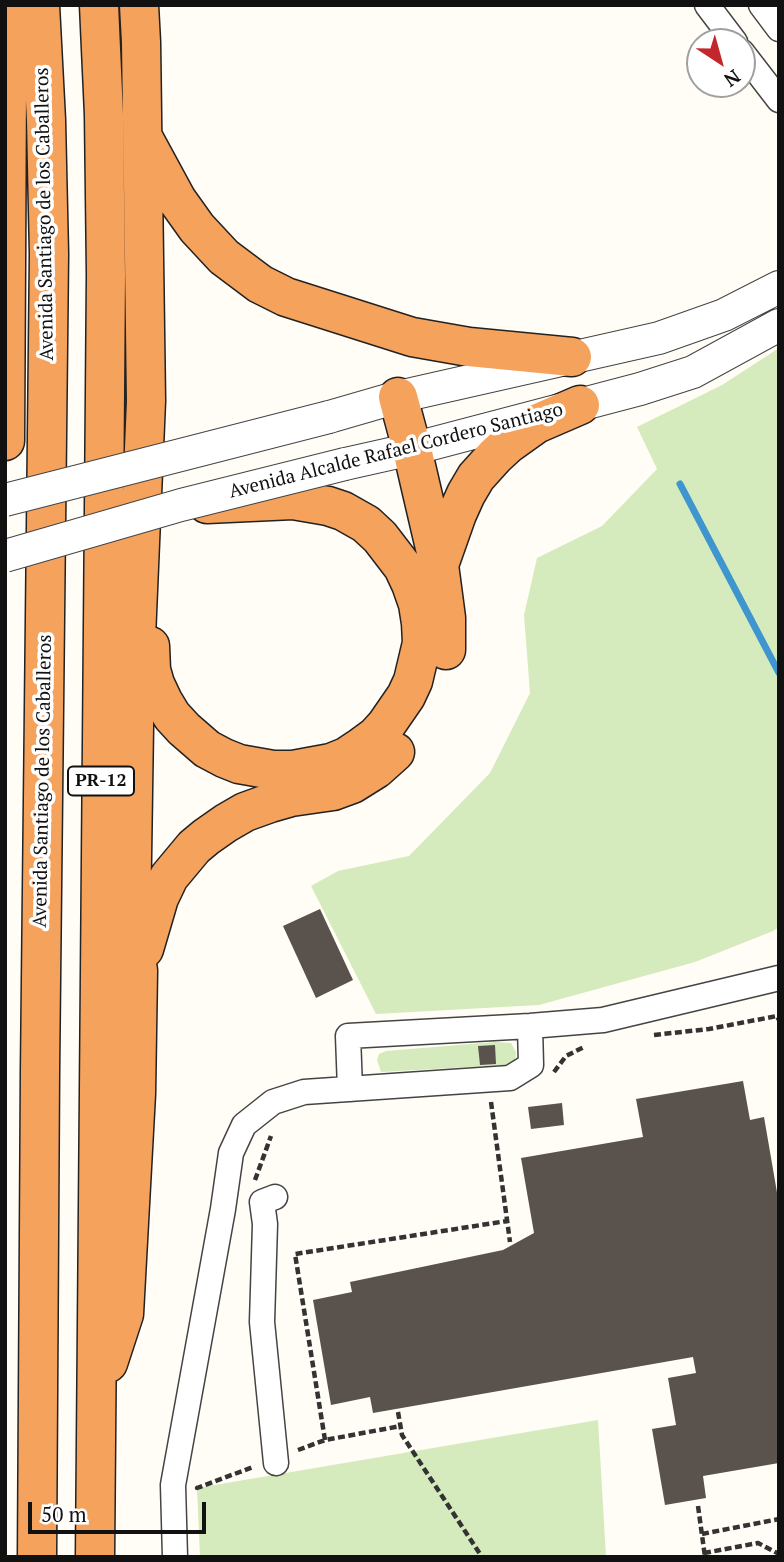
<!DOCTYPE html>
<style>
body{margin:0}
#map{position:relative;width:784px;height:1562px;overflow:hidden;background:#fffdf5;font-family:"PT Serif",serif}
canvas{display:block}
.frame{position:absolute;inset:0;border:7px solid #111;pointer-events:none}
.north{position:absolute;left:686px;top:28px;width:70px;height:70px;box-sizing:border-box;background:#fff;border:2px solid #a0a0a0;border-radius:50%;rotate:144deg;font-size:19px;font-weight:700;line-height:28px;text-align:center;color:#111}
.north::after{content:'';display:block;margin:auto;width:24px;height:32px;background:#c4262e;clip-path:polygon(50% 0,100% 100%,50% 72%,0 100%)}
.scale{position:absolute;left:28px;top:1502px;width:178px;height:32px;box-sizing:border-box;border:4px solid #111;border-top:0;padding-left:9px;font-size:21px;line-height:24px;white-space:nowrap;color:#111;-webkit-text-stroke:5px #fff;paint-order:stroke}
</style>
<div id="map">
<canvas width="784" height="1562"></canvas>
<div class="frame"></div>
<div class="north">N</div>
<div class="scale">50 m</div>
</div>
<script>
const context = document.querySelector('canvas').getContext('2d');
context.lineJoin = 'round';
function fill(path, color) { context.fillStyle = color; context.fill(path, 'evenodd'); }
const toPath = rows => new Path2D(rows.map(r => 'M' + r).join(''));
function strokePath(path, color, width, dash) { context.strokeStyle = color; context.lineWidth = width; context.lineCap = dash ? 'butt' : 'round'; context.setLineDash(dash || []); context.stroke(path); }
function label(font, color, halo, rows, align = 'center') {
  context.font = font + ' "PT Serif",serif'; context.lineWidth = 7; context.setLineDash([]); context.textBaseline = 'middle'; context.strokeStyle = halo; context.fillStyle = color; for (const [text, x, y, turn = 0] of rows) {
    context.save(); context.translate(x, y); context.rotate((+turn || 0) * Math.PI / 180); context.textAlign = isNaN(turn) ? turn : align; if (halo) context.strokeText(text, 0, 0); context.fillText(text, 0, 0); context.restore();
  }
}
fill(toPath([
 [779,348,779,927,773,931,695,962,539,1005,376,1014,311,886,338,871,409,856,490,773,530,693,524,615,537,558,602,526,657,469,637,427,722,385],
 [495,1042,511,1043,516,1052,515,1062,505,1065,381,1072,377,1060,379,1054,386,1051],
 [598,1420,606,1557,200,1557,197,1488]
]), '#d5ebbd');
strokePath(toPath([
 [680,484,779,673]
]), '#3f96cf', 7);
fill(toPath([
 [320,909,353,980,316,998,283,926],
 [495,1045,496,1064,480,1065,478,1046],
 [743,1081,750,1120,764,1117,779,1204,779,1463,703,1476,706,1498,665,1505,652,1429,676,1425,668,1378,696,1373,693,1357,373,1413,370,1397,331,1405,313,1300,352,1292,350,1282,503,1250,534,1233,521,1158,643,1137,636,1099],
 [562,1103,564,1125,531,1129,528,1107]
]), '#5a524d');
const minor = toPath([
 [707,5,735,42],
 [761,5,779,29],
 [742,52,779,100],
 [350,1089,348,1036,530,1026,603,1020,779,978],
 [275,1197,262,1202,265,1224,262,1322,276,1463],
 [175,1557,173,1485,223,1209,231,1153,244,1125,273,1102,304,1092,510,1078,531,1065,530,1026]
]);
const tertiary = toPath([
 [329,417,398,397,659,338,724,315,779,287],
 [345,464,412,449,640,389,693,372,779,325]
]);
const motorway = toPath([
 [145,141,177,200,197,228,224,257,260,284,286,297,412,337,469,347,572,357],
 [398,397,412,449,439,565,446,618,446,650],
 [5,441,7,88,11,38,10,5],
 [439,565,457,514,466,494,476,477,495,456,508,444,536,424,580,405],
 [150,646,151,670,155,684,163,701,172,716,184,729,207,749,224,758,239,764,273,770,293,770,331,763,346,757,361,747,376,736,386,725,406,696,413,681,422,643,421,623,418,604,411,584,403,567,380,537,366,524,343,511,328,506,293,500,207,504],
 [144,949,159,898,169,877,194,847,206,837,226,823,245,812,270,803,291,797,333,791,352,784,376,769,395,752],
 [108,1363,124,1314,136,1094,138,971,131,922,135,661,146,401,141,42,139,5],
 [37,1557,40,1071,49,254,46,120,40,5],
 [95,1557,106,275,104,115,99,5]
]);
strokePath(minor, '#444', 27);
strokePath(tertiary, '#444', 34);
strokePath(motorway, '#222', 41);
strokePath(toPath([
 [654,1035,709,1029,777,1016,779,1020],
 [554,1072,566,1056,584,1047],
 [491,1102,510,1242],
 [255,1180,271,1136],
 [398,1412,402,1435,482,1557],
 [325,1440,295,1254,507,1221],
 [298,1450,325,1440,401,1426],
 [198,1487,197,1488,253,1467],
 [698,1506,705,1557],
 [702,1534,779,1519],
 [704,1553,758,1543,779,1554]
]), '#333', 4.5, [7, 3.5]);
strokePath(minor, '#fff', 24);
strokePath(tertiary, '#fff', 32);
strokePath(motorway, '#f5a25d', 38);
const tertiaryBridge = toPath([
 [5,500,329,417],
 [5,556,181,505,345,464]
]);
strokePath(tertiaryBridge, '#444', 34, []);
strokePath(tertiaryBridge, '#fff', 32);
for (const [x, y, w] of [
 [101,781,66]
]) { const box = new Path2D(); box.roundRect(x - w / 2, y - 14.5, w, 29, 5); context.fillStyle = '#fff'; context.fill(box); strokePath(box, '#111', 2); }
label('bold 18px', '#111', null, [
 ["PR-12",101,781]
]);
label('19px', '#111', '#fff', [
 ["Avenida Santiago de los Caballeros",45,214,-91],
 ["Avenida Alcalde Rafael Cordero Santiago",396,451,-14],
 ["Avenida Santiago de los Caballeros",43,781,-89]
]);
</script>
